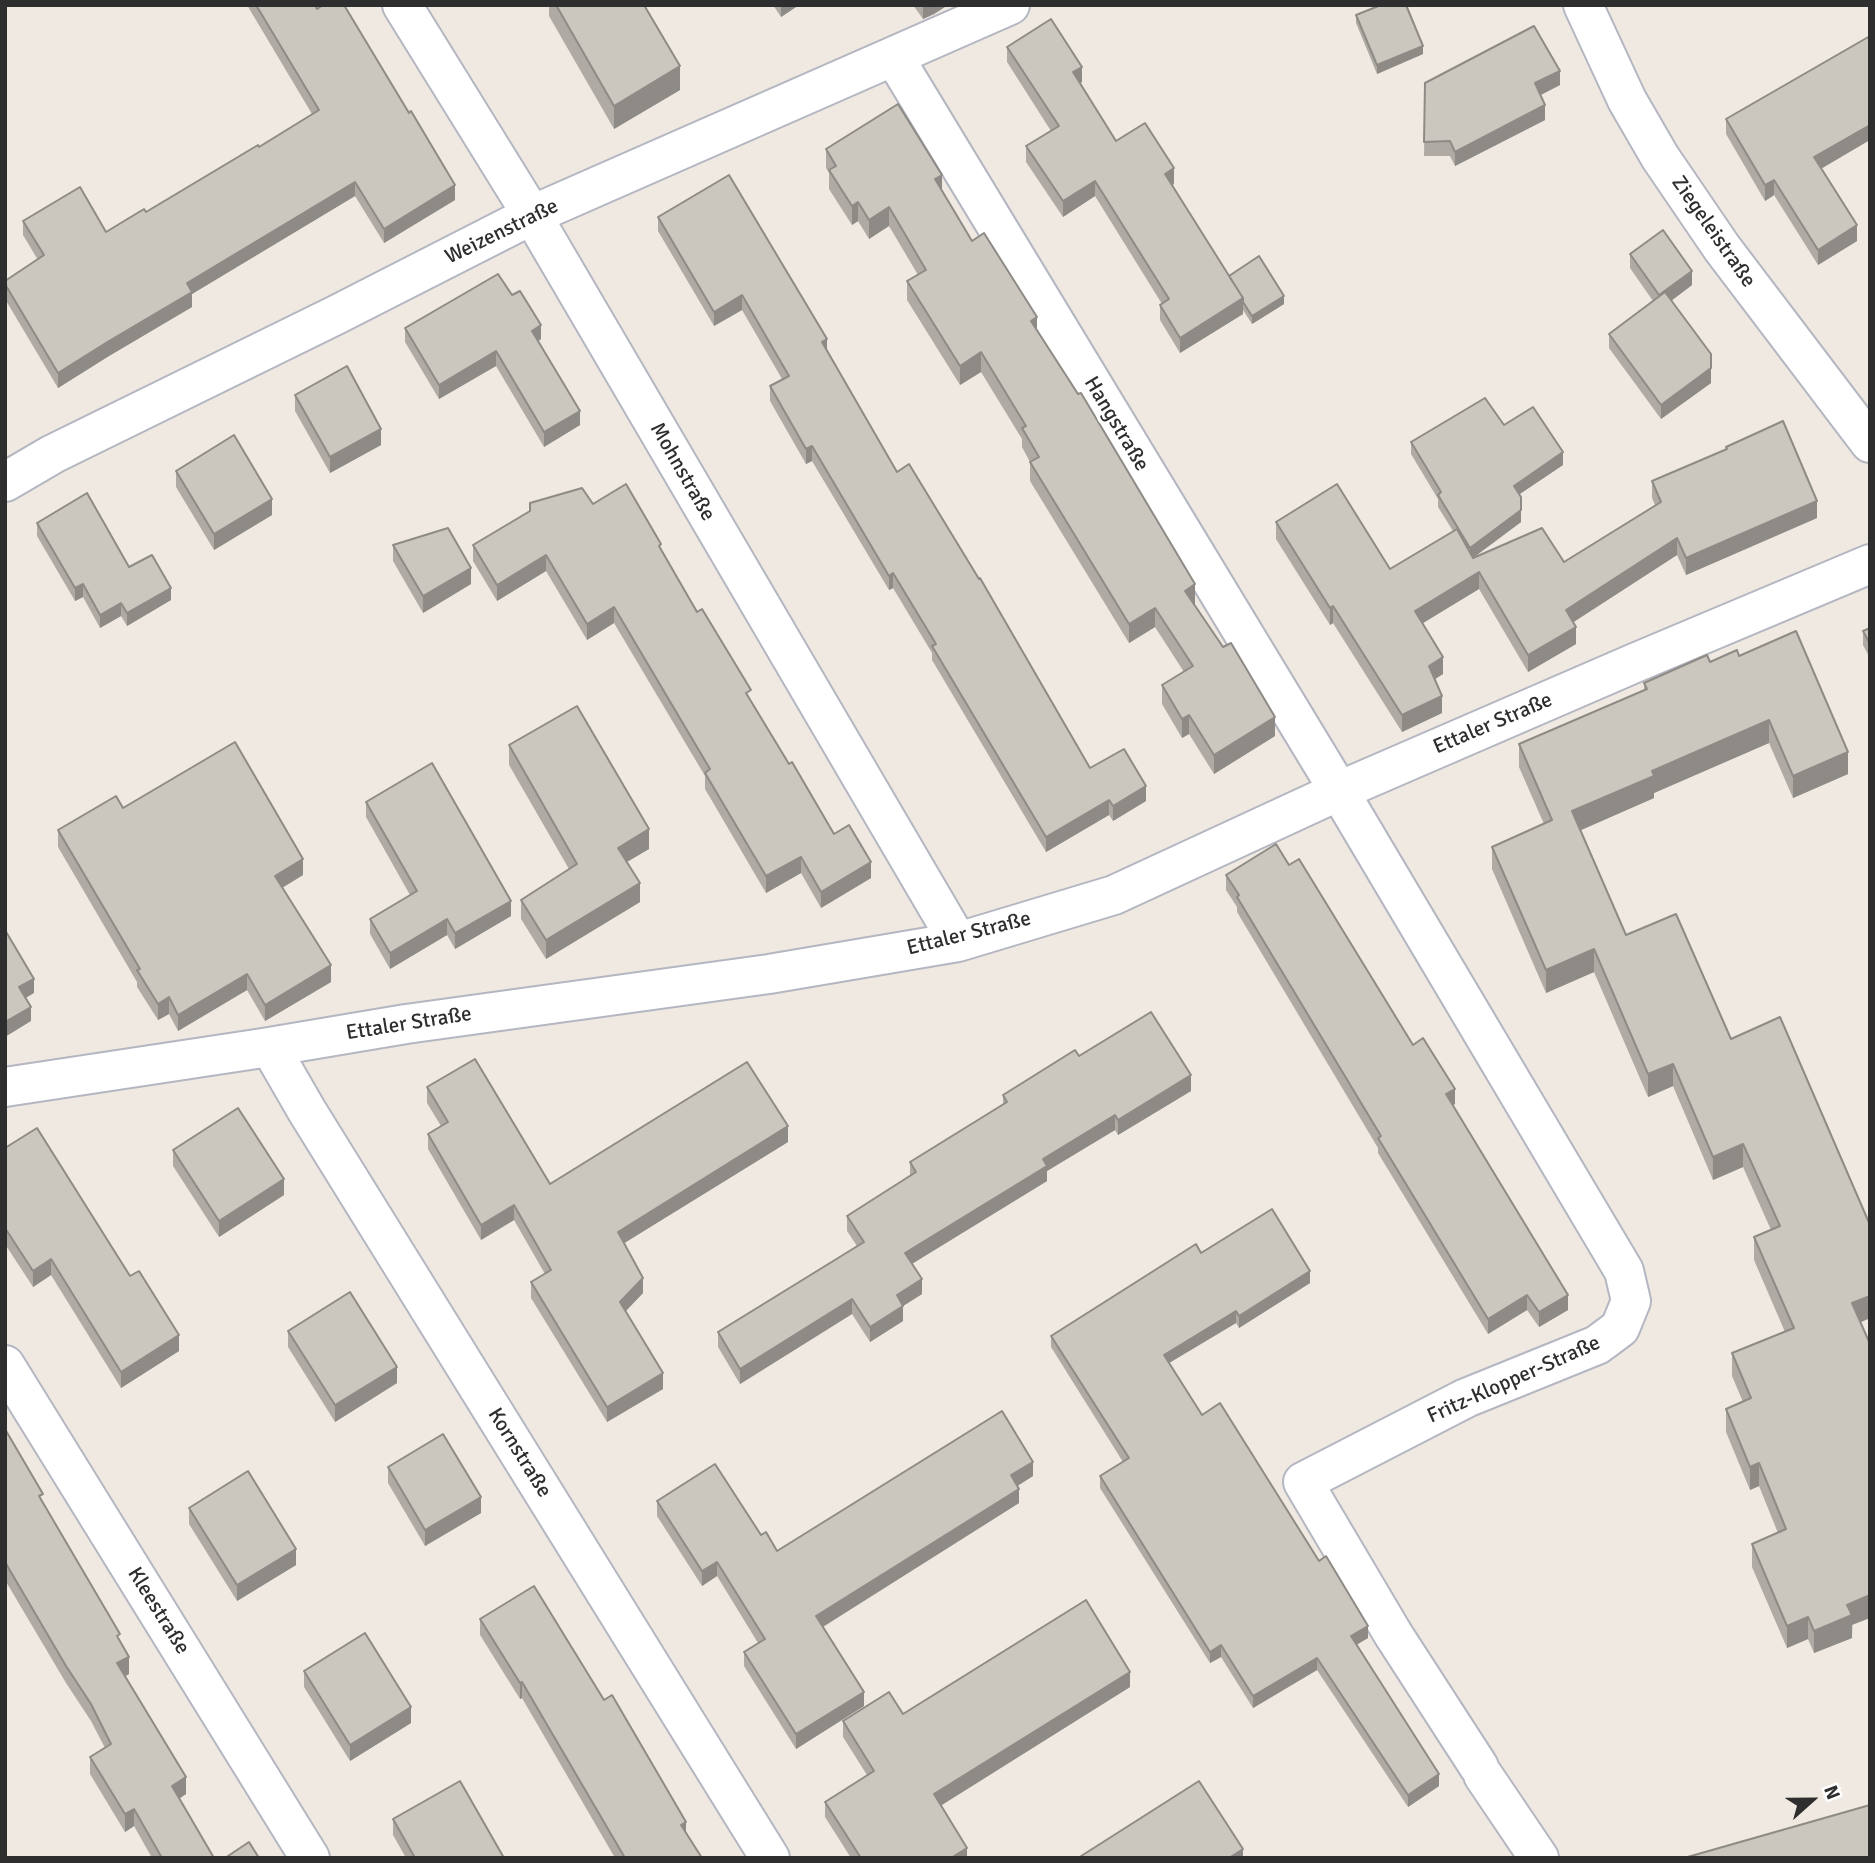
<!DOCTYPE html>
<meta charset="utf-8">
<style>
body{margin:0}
#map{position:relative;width:1875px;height:1863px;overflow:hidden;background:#efe9e1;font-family:Signika,sans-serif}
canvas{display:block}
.frame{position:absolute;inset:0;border:7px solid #2e2e2e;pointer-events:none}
.north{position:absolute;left:1777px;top:1765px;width:70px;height:70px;-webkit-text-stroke:5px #fff;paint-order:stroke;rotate:69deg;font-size:19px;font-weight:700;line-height:28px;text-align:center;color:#2e2e2e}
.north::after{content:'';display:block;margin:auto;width:24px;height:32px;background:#2e2e2e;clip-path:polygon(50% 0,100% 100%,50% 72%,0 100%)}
</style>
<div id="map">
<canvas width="1875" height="1863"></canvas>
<div class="frame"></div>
<div class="north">N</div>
</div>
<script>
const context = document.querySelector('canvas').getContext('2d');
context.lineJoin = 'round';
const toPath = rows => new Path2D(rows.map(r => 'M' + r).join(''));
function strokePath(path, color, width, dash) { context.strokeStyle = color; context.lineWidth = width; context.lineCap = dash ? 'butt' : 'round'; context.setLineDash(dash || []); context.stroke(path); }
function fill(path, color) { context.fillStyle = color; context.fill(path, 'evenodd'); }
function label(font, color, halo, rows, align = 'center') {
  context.font = font + ' Signika,sans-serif'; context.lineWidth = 7; context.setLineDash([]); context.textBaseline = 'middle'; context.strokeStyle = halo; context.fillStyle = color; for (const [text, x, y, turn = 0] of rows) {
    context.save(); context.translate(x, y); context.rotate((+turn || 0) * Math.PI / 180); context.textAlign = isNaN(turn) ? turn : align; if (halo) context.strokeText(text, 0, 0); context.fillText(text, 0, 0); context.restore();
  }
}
const minor = toPath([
 [402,5,532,215,958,942],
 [1583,5,1627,100,1660,157,1722,248,1870,443],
 [894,57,1339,791,1624,1271,1631,1301,1620,1328,1597,1345,1466,1398,1303,1482,1393,1634,1479,1767],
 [5,482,53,454,336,315,532,215,1010,5],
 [270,1047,307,1111,770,1858],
 [5,1087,263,1048,406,1024,769,974,958,942,1114,895,1339,791,1637,662,1870,564],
 [5,1365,310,1858],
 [1483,1775,1539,1858]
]);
strokePath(minor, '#b4b7c1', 42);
strokePath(minor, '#fff', 38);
fill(toPath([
 [247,5,315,5,455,200,384,243,355,196,192,294,192,307,109,356,58,388,5,299,5,281,38,260,23,235,23,221,106,232,146,212,259,147,312,114],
 [547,5,644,5,680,90,614,129,549,16,549,7],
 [773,5,799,5,781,17],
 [913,5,948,5,934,14,923,19],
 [1356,15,1423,54,1377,74,1356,23],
 [1007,47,1082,82,1080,83,1116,141,1174,184,1172,185,1229,276,1284,304,1252,324,1243,310,1243,314,1180,353,1160,320,1160,305,1162,304,1095,196,1063,217,1026,162,1026,146,1051,131,1007,62],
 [1425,83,1560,85,1540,95,1545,120,1455,166,1450,156,1424,156],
 [1726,119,1821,169,1857,241,1818,265,1774,195,1765,201,1726,134],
 [826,149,942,190,972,241,1037,331,1195,604,1194,604,1275,736,1214,774,1189,734,1182,738,1162,704,1162,685,1184,672,1155,627,1129,643,1030,481,1030,462,1022,447,1022,439,981,372,960,385,907,300,907,281,918,275,889,226,869,239,858,221,852,225,829,189,829,173,826,168],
 [658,217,827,351,897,472,1090,768,1146,801,1113,821,1109,815,1046,852,932,660,932,653,893,588,889,590,812,461,806,464,770,401,770,386,782,379,742,310,714,326,658,231],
 [1630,254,1692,285,1671,301,1711,383,1661,419,1609,348,1609,334,1653,301,1630,268],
 [512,295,541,339,538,341,580,425,544,447,496,366,439,399,405,342,405,328],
 [295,395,381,445,330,473,295,411],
 [1504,425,1563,465,1519,494,1521,522,1473,558,1564,562,1655,505,1652,498,1652,481,1726,449,1726,447,1817,518,1686,575,1677,555,1573,622,1576,644,1528,672,1479,589,1422,623,1443,674,1434,679,1442,713,1402,732,1333,623,1330,625,1276,539,1276,522,1390,569,1453,531,1438,507,1438,499,1411,454,1411,442],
 [176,471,272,515,214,550,176,487],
 [593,504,661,550,789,764,834,834,871,878,821,908,801,873,766,893,705,789,705,776,614,623,587,640,546,571,497,601,473,561,473,545],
 [37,523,129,567,171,600,127,626,121,616,100,628,83,597,75,601,37,536],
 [393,545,471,584,423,613,393,561],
 [1870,628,1870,658,1863,645,1863,631],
 [1739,656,1848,774,1793,798,1769,743,1654,793,1654,798,1581,830,1626,935,1731,1039,1870,1225,1870,1318,1861,1322,1852,1638,1814,1653,1808,1639,1787,1648,1752,1567,1752,1544,1778,1533,1759,1486,1750,1490,1726,1432,1726,1409,1743,1402,1732,1376,1732,1353,1785,1332,1754,1260,1754,1237,1771,1230,1743,1167,1713,1180,1673,1086,1648,1097,1594,972,1546,993,1492,869,1492,847,1544,824,1519,767,1519,744,1644,691,1644,683,1710,662],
 [509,745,649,849,627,862,640,902,546,959,521,919,521,900,569,869,509,765],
 [366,802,511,916,455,949,447,935,390,969,370,934,370,919,410,895,366,817],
 [123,808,303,875,282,888,331,982,265,1021,247,990,178,1031,169,1014,158,1020,137,987,137,982,58,847,58,830],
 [1289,865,1413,1045,1455,1104,1453,1105,1568,1310,1539,1327,1527,1310,1488,1334,1378,1153,1378,1148,1237,912,1237,907,1226,890,1226,875],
 [1079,1056,1191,1091,1118,1135,1115,1130,1047,1171,1047,1181,912,1264,922,1294,903,1306,903,1321,870,1342,852,1314,740,1384,718,1347,718,1332,857,1246,847,1231,847,1216,910,1176,910,1162,1003,1104,1003,1095],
 [427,1087,550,1184,788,1142,624,1243,643,1293,626,1311,663,1389,607,1422,531,1298,531,1282,545,1274,514,1220,481,1240,428,1149,428,1134,441,1126,427,1103],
 [5,1148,130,1276,179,1351,121,1388,51,1275,33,1287,5,1244],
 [173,1150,284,1195,219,1237,173,1166],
 [1201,1253,1310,1283,1239,1328,1236,1323,1169,1363,1202,1415,1319,1561,1368,1638,1356,1645,1439,1786,1408,1807,1317,1670,1253,1708,1221,1657,1210,1663,1100,1488,1100,1476,1123,1462,1051,1347,1051,1336],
 [288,1331,397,1383,335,1422,288,1347],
 [5,1429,43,1502,120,1643,129,1674,125,1676,186,1794,179,1799,214,1858,152,1858,134,1826,125,1832,90,1774,90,1757,105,1748,91,1721,66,1683,5,1580],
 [388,1467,481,1513,425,1546,388,1483],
 [1033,1476,1017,1486,1019,1503,823,1627,864,1706,796,1749,744,1666,744,1652,758,1643,717,1576,702,1586,657,1516,657,1501,761,1535,777,1551],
 [189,1508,296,1565,237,1601,189,1524],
 [480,1619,604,1700,702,1858,615,1858,522,1698,520,1699,480,1635],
 [304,1671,411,1723,350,1761,304,1687],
 [1130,1687,940,1805,967,1858,851,1858,825,1817,825,1802,867,1775,843,1737,843,1721],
 [393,1819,504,1858,406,1858,393,1835]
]), '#afaba4');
fill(toPath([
 [781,5,799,5,781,17],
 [923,5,948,5,934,14,923,19],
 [1423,46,1423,54,1377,74,1377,65],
 [680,66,680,90,614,129,614,106],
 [1082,67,1082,82,1073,88,1073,72],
 [1560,71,1560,85,1535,98,1535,83],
 [1545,105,1545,120,1455,166,1455,152],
 [1870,125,1870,140,1814,173,1814,157],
 [1174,168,1174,184,1165,189,1165,174],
 [942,175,942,194,935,179],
 [1774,180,1774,195,1765,201,1765,185],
 [1095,181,1095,196,1063,217,1063,201],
 [355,182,355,196,192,294,192,307,109,356,58,388,58,373,187,283],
 [455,185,455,200,384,243,384,229],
 [858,202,858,221,852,225,852,206],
 [889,207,889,226,869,239,869,220],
 [1857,225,1857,241,1818,265,1818,250],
 [1692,271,1692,285,1659,310,1659,295],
 [742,295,742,310,714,326,714,312],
 [1284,296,1284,304,1252,324,1252,316],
 [1243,298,1243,314,1180,353,1180,338],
 [1037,317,1037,336,1031,321],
 [541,325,541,339,532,345,532,331],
 [827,339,827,354,822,342],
 [496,351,496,366,439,399,439,385],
 [981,352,981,372,960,385,960,366],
 [1711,368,1711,383,1661,419,1661,405],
 [580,411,580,425,544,447,544,432],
 [381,429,381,445,330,473,330,457],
 [812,446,812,461,806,464,806,449],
 [1563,452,1563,465,1514,498,1514,486],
 [272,499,272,515,214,550,214,534],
 [1817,501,1817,518,1686,575,1686,558],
 [1521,510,1521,522,1470,560,1470,548],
 [1677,538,1677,555,1566,627,1566,610],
 [546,555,546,571,497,601,497,585],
 [471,568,471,584,423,613,423,596],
 [1479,572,1479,589,1415,628,1415,611],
 [893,573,893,588,889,590,889,576],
 [83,584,83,597,75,601,75,588],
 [1195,584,1195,604,1185,610,1185,591],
 [171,588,171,600,127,626,127,613],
 [121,603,121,616,100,628,100,615],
 [1333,606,1333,623,1330,625,1330,608],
 [614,607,614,623,587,640,587,624],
 [1155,608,1155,627,1129,643,1129,624],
 [1576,627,1576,644,1528,672,1528,655],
 [7,650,7,662,5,663,5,651],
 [1443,657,1443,674,1429,683,1429,666],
 [1442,696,1442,713,1402,732,1402,715],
 [1189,715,1189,734,1182,738,1182,719],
 [1275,717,1275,736,1214,774,1214,755],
 [1769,720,1769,743,1654,793,1654,798,1572,834,1572,811,1652,771],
 [1848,752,1848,774,1793,798,1793,776],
 [1146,786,1146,801,1113,821,1113,806],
 [1109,800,1109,815,1046,852,1046,837],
 [649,829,649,849,618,867,618,848],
 [801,857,801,873,766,893,766,876],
 [303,859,303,875,275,892,275,876],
 [871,862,871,878,821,908,821,892],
 [640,883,640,902,546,959,546,940],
 [511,901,511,916,455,949,455,933],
 [447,919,447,935,390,969,390,953],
 [1594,949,1594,972,1546,993,1546,970],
 [331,965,331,982,265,1021,265,1005],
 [247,974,247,990,178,1031,178,1015],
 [34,979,34,993,19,1002,19,987],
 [169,997,169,1014,158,1020,158,1004],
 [31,1007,31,1021,5,1037,5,1022],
 [1673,1064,1673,1086,1648,1097,1648,1074],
 [1191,1075,1191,1091,1118,1135,1118,1120],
 [1455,1089,1455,1104,1446,1109,1446,1094],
 [1115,1115,1115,1130,1047,1171,1047,1181,905,1268,905,1253,1043,1159],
 [788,1126,788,1142,618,1247,618,1232],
 [1743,1144,1743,1167,1713,1180,1713,1157],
 [284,1179,284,1195,219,1237,219,1221],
 [514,1205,514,1220,481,1240,481,1225],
 [51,1259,51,1275,33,1287,33,1271],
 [1310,1271,1310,1283,1239,1328,1239,1316],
 [643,1278,643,1293,620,1317,620,1302],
 [922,1279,922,1294,903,1306,903,1321,870,1342,870,1327,897,1295],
 [1527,1295,1527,1310,1488,1334,1488,1319],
 [1568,1295,1568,1310,1539,1327,1539,1312],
 [1870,1296,1870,1318,1852,1326,1852,1303],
 [852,1299,852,1314,740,1384,740,1369],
 [1236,1311,1236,1323,1164,1366,1164,1355],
 [179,1335,179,1351,121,1388,121,1372],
 [397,1367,397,1383,335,1422,335,1405],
 [663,1373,663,1389,607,1422,607,1407],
 [1033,1462,1033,1476,1011,1490,1011,1475],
 [1759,1463,1759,1486,1750,1490,1750,1467],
 [1019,1489,1019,1503,816,1631,816,1616],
 [481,1497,481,1513,425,1546,425,1530],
 [296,1549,296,1565,237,1601,237,1585],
 [717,1562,717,1576,702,1586,702,1571],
 [1870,1595,1870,1618,1852,1625,1852,1638,1814,1653,1814,1631,1847,1605],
 [1808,1617,1808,1639,1787,1648,1787,1626],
 [1368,1626,1368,1638,1351,1648,1351,1636],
 [1221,1645,1221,1657,1210,1663,1210,1652],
 [129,1657,129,1674,117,1681,117,1663],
 [1317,1658,1317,1670,1253,1708,1253,1696],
 [1130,1672,1130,1687,934,1810,934,1794],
 [522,1682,522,1698,520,1699,520,1683],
 [864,1692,864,1706,796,1749,796,1734],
 [411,1707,411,1723,350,1761,350,1745],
 [1439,1774,1439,1786,1408,1807,1408,1795],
 [186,1777,186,1794,172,1803,172,1786],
 [134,1809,134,1826,125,1832,125,1814],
 [686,1822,686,1838,681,1825],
 [967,1848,967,1858,951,1858],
 [1243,1849,1243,1858,1229,1858]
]), '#8e8b86');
const building = toPath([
 [256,5,315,5,317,9,323,5,344,5,409,113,411,111,455,185,384,229,355,182,187,283,192,292,109,341,58,373,5,284,5,281,44,255,23,221,80,187,106,232,144,209,146,212,258,145,259,147,319,110,256,5],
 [556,5,644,5,680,66,614,106,556,5],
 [1381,5,1406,5,1423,46,1377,65,1356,15,1381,5],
 [1051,19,1082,67,1073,72,1116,141,1145,123,1174,168,1165,174,1243,298,1180,338,1160,305,1169,299,1095,181,1063,201,1026,146,1059,126,1007,47,1051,19],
 [1534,26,1560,71,1535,83,1545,105,1455,152,1450,141,1424,142,1425,83,1534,26],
 [1870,36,1870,125,1814,157,1857,225,1818,250,1774,180,1765,185,1726,119,1870,36],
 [898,104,942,175,935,179,972,241,984,233,1037,317,1031,321,1078,394,1081,393,1195,584,1185,591,1223,647,1231,643,1275,717,1214,755,1189,715,1182,719,1162,685,1193,666,1155,608,1129,624,1030,462,1039,457,1022,428,1026,426,981,352,960,366,907,281,926,270,889,207,869,220,858,202,852,206,829,170,836,166,826,149,898,104],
 [729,175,827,339,822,342,897,472,909,464,979,579,980,578,1090,768,1124,749,1146,786,1113,806,1109,800,1046,837,932,646,936,644,893,573,889,576,812,446,806,449,770,386,789,376,742,295,714,312,658,217,729,175],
 [1663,230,1692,271,1659,295,1630,254,1663,230],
 [1259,256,1284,296,1252,316,1243,302,1243,298,1229,276,1259,256],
 [498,274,512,295,520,291,541,325,532,331,580,411,544,432,496,351,439,385,405,328,498,274],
 [1665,292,1711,354,1711,368,1661,405,1609,334,1665,292],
 [347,366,381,429,330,457,295,395,347,366],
 [1485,398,1504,425,1533,407,1563,452,1514,486,1521,497,1521,510,1470,548,1438,495,1441,492,1411,442,1485,398],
 [1783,421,1817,501,1686,558,1677,538,1566,610,1576,627,1528,655,1479,572,1415,611,1443,657,1429,666,1442,696,1402,715,1333,606,1330,608,1276,522,1337,484,1390,569,1457,529,1473,558,1542,528,1564,562,1661,502,1652,481,1727,449,1726,447,1783,421],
 [234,435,272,499,214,534,176,471,234,435],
 [626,484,661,544,659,546,697,612,702,609,751,690,746,693,789,764,792,762,834,834,849,825,871,862,821,892,801,857,766,876,705,773,710,769,614,607,587,624,546,555,497,585,473,545,530,511,530,503,582,488,593,504,626,484],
 [87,493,129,567,152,555,171,588,127,613,121,603,100,615,83,584,75,588,37,523,87,493],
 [448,528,471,568,423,596,393,545,448,528],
 [1870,628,1870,644,1863,631,1870,628],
 [1796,631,1848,752,1793,776,1769,720,1652,771,1654,776,1572,811,1626,935,1676,914,1731,1039,1780,1017,1870,1225,1870,1296,1852,1303,1870,1344,1870,1595,1847,1605,1852,1615,1814,1631,1808,1617,1787,1626,1752,1544,1786,1529,1759,1463,1750,1467,1726,1409,1751,1398,1732,1353,1794,1328,1754,1237,1780,1226,1743,1144,1713,1157,1673,1064,1648,1074,1594,949,1546,970,1492,847,1552,820,1519,744,1647,689,1644,683,1707,655,1710,662,1737,650,1739,656,1796,631],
 [577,706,649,829,618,848,640,883,546,940,521,900,577,864,509,745,577,706],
 [235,742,303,859,275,876,331,965,265,1005,247,974,178,1015,169,997,158,1004,137,970,140,969,58,830,116,796,123,808,235,742],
 [432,763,511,901,455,933,447,919,390,953,370,919,417,891,366,802,432,763],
 [1276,844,1289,865,1299,859,1413,1045,1423,1038,1455,1089,1446,1094,1568,1295,1539,1312,1527,1295,1488,1319,1378,1138,1381,1136,1237,897,1239,895,1226,875,1276,844],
 [5,930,34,979,19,987,31,1007,5,1022,5,930],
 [1151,1012,1191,1075,1118,1120,1115,1115,1043,1159,1047,1166,905,1253,922,1279,897,1295,903,1306,870,1327,852,1299,740,1369,718,1332,864,1242,847,1216,916,1172,910,1162,1007,1102,1003,1095,1075,1050,1079,1056,1151,1012],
 [475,1059,550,1184,747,1062,788,1126,618,1232,643,1278,620,1302,663,1373,607,1407,531,1282,551,1270,514,1205,481,1225,428,1134,448,1122,427,1087,475,1059],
 [238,1108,284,1179,219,1221,173,1150,238,1108],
 [37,1128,130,1276,139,1271,179,1335,121,1372,51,1259,33,1271,5,1228,5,1148,37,1128],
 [1272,1209,1310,1271,1239,1316,1236,1311,1164,1355,1202,1415,1220,1403,1319,1561,1326,1556,1368,1626,1351,1636,1439,1774,1408,1795,1317,1658,1253,1696,1221,1645,1210,1652,1100,1476,1129,1458,1051,1336,1196,1244,1201,1253,1272,1209],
 [350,1292,397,1367,335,1405,288,1331,350,1292],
 [1002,1411,1033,1462,1011,1475,1019,1489,816,1616,864,1692,796,1734,744,1652,765,1639,717,1562,702,1571,657,1501,715,1464,761,1535,766,1532,777,1551,1002,1411],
 [5,1429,43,1494,39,1496,120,1634,117,1636,129,1657,117,1663,186,1777,172,1786,214,1858,162,1858,134,1809,125,1814,90,1757,111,1744,91,1704,66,1666,5,1562,5,1429],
 [443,1434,481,1497,425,1530,388,1467,443,1434],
 [248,1471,296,1549,237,1585,189,1508,248,1471],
 [534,1586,604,1700,612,1695,686,1822,681,1825,702,1858,625,1858,522,1682,520,1683,480,1619,534,1586],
 [1086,1600,1130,1672,934,1794,967,1848,951,1858,861,1858,825,1802,874,1771,843,1721,889,1692,903,1714,1086,1600],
 [365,1633,411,1707,350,1745,304,1671,365,1633],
 [460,1781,504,1858,415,1858,393,1819,460,1781],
 [1199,1781,1243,1849,1229,1858,1078,1858,1199,1781],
 [1870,1805,1870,1858,1684,1858,1870,1805],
 [249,1842,259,1858,225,1858,249,1842]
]);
fill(building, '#cbc7bf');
strokePath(building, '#8e8b86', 2);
label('21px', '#2e2e2e', '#fff', [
 ["Weizenstraße",502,232,-26],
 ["Ziegeleistraße",1713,232,55],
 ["Hangstraße",1116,424,59],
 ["Mohnstraße",682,472,60],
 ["Ettaler Straße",1493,724,-23],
 ["Ettaler Straße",969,934,-14],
 ["Ettaler Straße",409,1024,-9],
 ["Fritz-Klopper-Straße",1514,1380,-24],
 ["Kornstraße",519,1453,58],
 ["Kleestraße",158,1611,58]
]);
</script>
